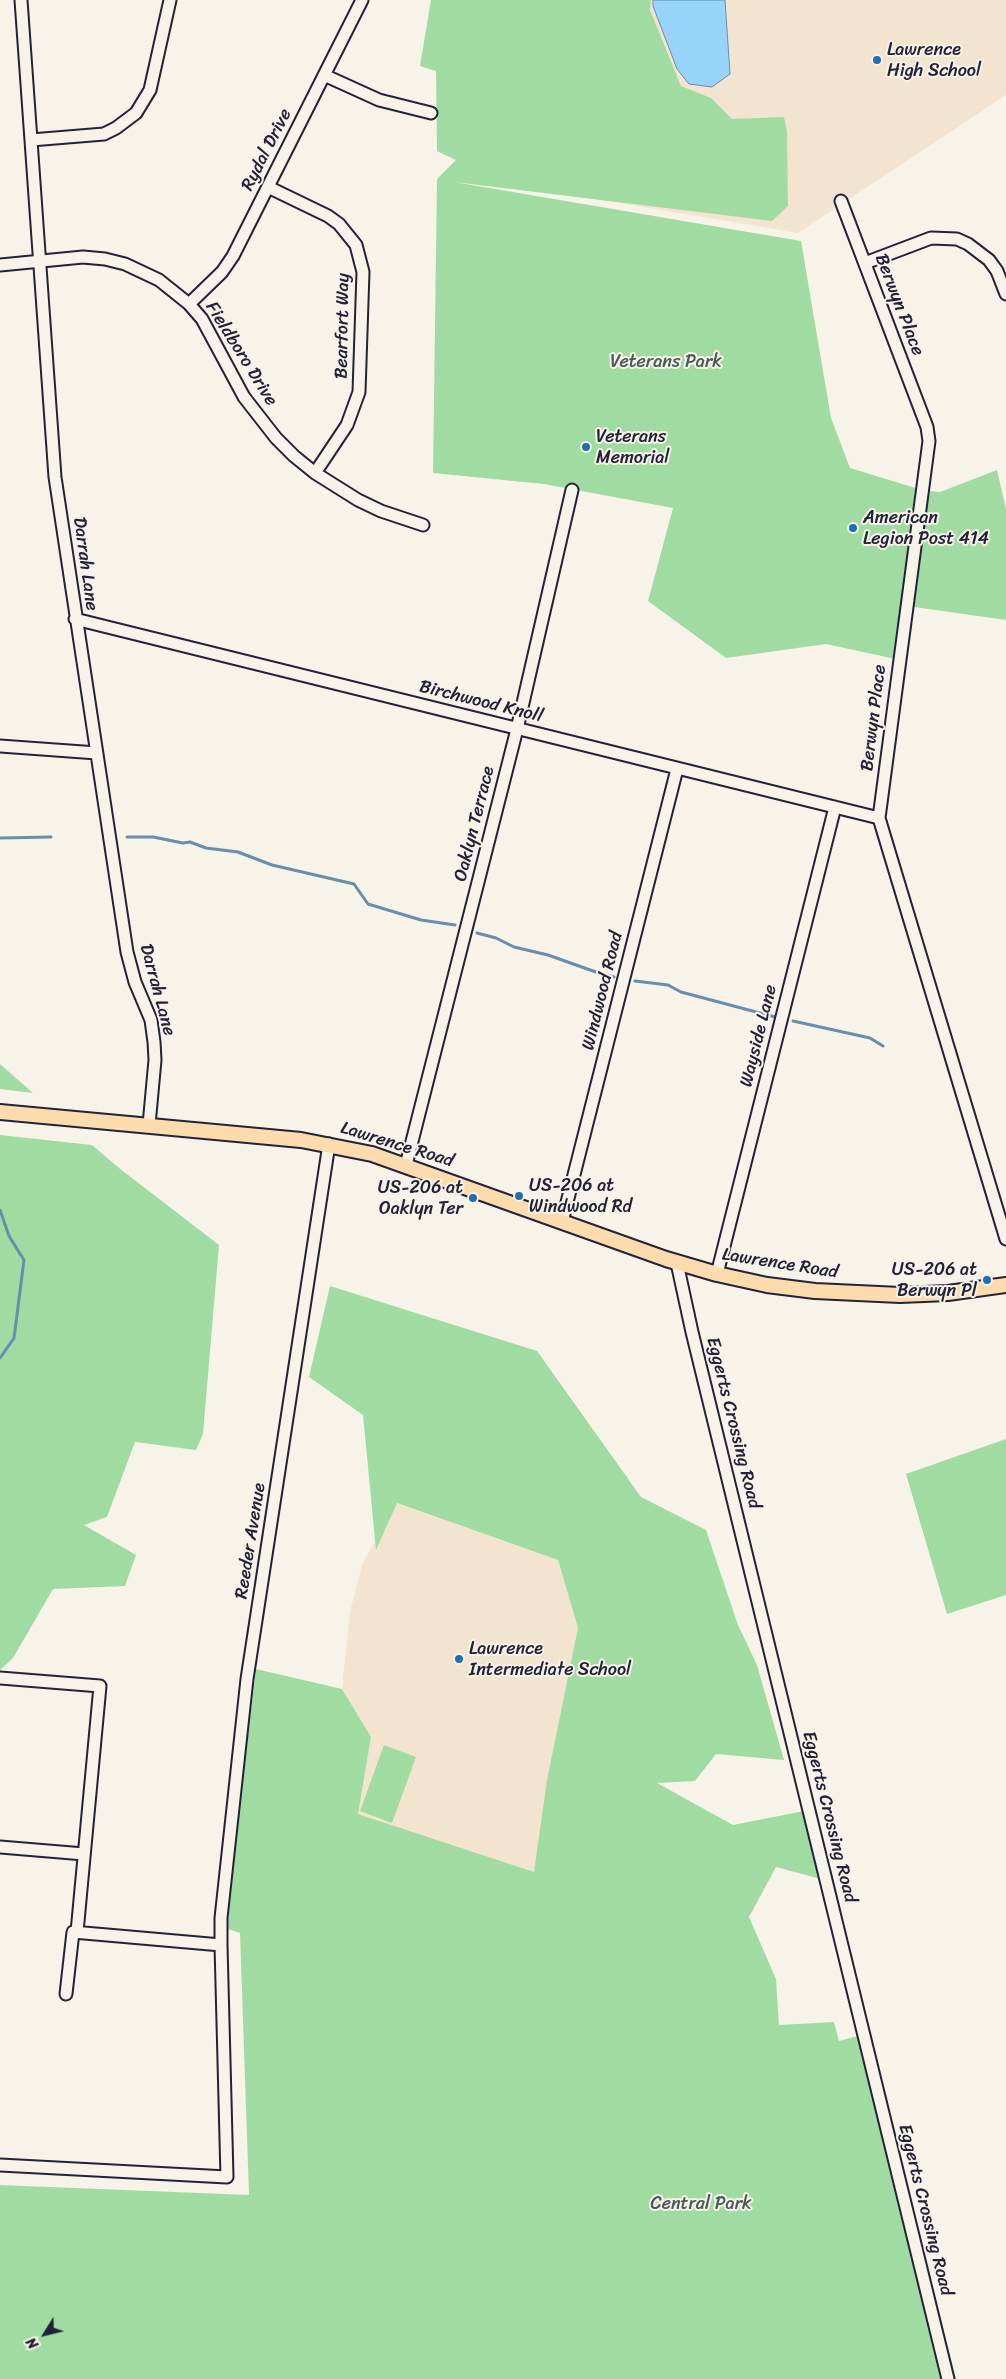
<!DOCTYPE html>
<style>
body{margin:0}
#map{position:relative;width:1006px;height:2379px;overflow:hidden;background:#f7f3e8;font-family:Sriracha,sans-serif}
canvas{display:block}
.north{position:absolute;left:20px;top:2309px;width:50px;height:50px;-webkit-text-stroke:4px #f7f3e8;paint-order:stroke;rotate:234deg;font-size:14px;font-weight:700;line-height:20px;text-align:center;color:#22223b}
.north::after{content:'';display:block;margin:auto;width:18px;height:22px;background:#22223b;clip-path:polygon(50% 0,100% 100%,50% 72%,0 100%)}
</style>
<div id="map">
<canvas width="1006" height="2379"></canvas>
<div class="north">N</div>
</div>
<script>
const context = document.querySelector('canvas').getContext('2d');
context.lineJoin = 'round';
function fill(path, color) { context.fillStyle = color; context.fill(path, 'evenodd'); }
const toPath = rows => new Path2D(rows.map(r => 'M' + r).join(''));
function strokePath(path, color, width, dash) { context.strokeStyle = color; context.lineWidth = width; context.lineCap = dash ? 'butt' : 'round'; context.setLineDash(dash || []); context.stroke(path); }
function label(font, color, halo, rows, align = 'center') {
  context.font = font + ' Sriracha,sans-serif'; context.lineWidth = 4; context.setLineDash([]); context.textBaseline = 'middle'; context.strokeStyle = halo; context.fillStyle = color; for (const [text, x, y, turn = 0] of rows) {
    context.save(); context.translate(x, y); context.rotate((+turn || 0) * Math.PI / 180); context.textAlign = isNaN(turn) ? turn : align; if (halo) context.strokeText(text, 0, 0); context.fillText(text, 0, 0); context.restore();
  }
}
fill(toPath([
 [471,0,1006,0,1006,95,798,233,494,182],
 [396,1503,558,1560,578,1628,534,1873,355,1815,371,1737,342,1689,350,1612,362,1565]
]), '#f3e4d0');
fill(toPath([
 [431,0,651,0,650,10,681,86,711,98,732,119,784,117,787,132,788,206,772,221,454,182,801,241,831,418,850,468,922,490,940,492,997,470,1006,509,1006,620,907,606,900,660,826,644,726,658,648,601,673,508,544,484,433,473,437,179,456,160,437,151,436,71,420,66],
 [0,1064,33,1093,0,1089],
 [0,1135,92,1145,119,1168,219,1245,203,1434,196,1450,135,1442,107,1517,84,1525,136,1555,125,1586,53,1589,13,1658,0,1670],
 [330,1286,537,1351,641,1497,706,1530,738,1625,757,1665,784,1760,716,1754,695,1781,657,1783,733,1825,814,1809,832,1882,776,1867,749,1917,776,1979,779,2025,834,2022,839,2041,869,2033,956,2379,0,2379,0,2185,249,2195,240,1933,225,1928,256,1669,342,1689,371,1737,358,1814,534,1872,547,1780,578,1628,558,1560,397,1503,376,1550,363,1415,309,1377],
 [1006,1439,1006,1595,947,1614,906,1474],
 [384,1745,416,1757,392,1823,360,1811]
]), '#a0dca2');
const water = toPath([
 [653,0,725,0,730,74,712,87,689,84,677,69,653,6,653,0]
]);
fill(water, '#98d4f9');
strokePath(water, '#698dad', 1);
strokePath(toPath([
 [127,837,153,837,183,843,190,842,206,848,238,852,272,865,354,884,368,904,421,920,455,925],
 [0,838,51,837],
 [477,933,496,938,514,947,548,955,593,971,614,977],
 [635,981,668,985,681,992,775,1017],
 [793,1021,870,1038,883,1046],
 [0,1210,9,1236,24,1260,14,1338,0,1358]
]), '#698dad', 3);
const minor = toPath([
 [21,0,55,477,127,952,135,982,151,1020,154,1042,155,1060,149,1125],
 [324,75,379,100,431,113],
 [31,140,104,134,116,128,136,113,150,90,170,0],
 [268,187,328,216,339,224,356,245,363,272,359,392,347,425,315,473],
 [841,201,927,427,929,441,879,818,1006,1239],
 [865,263,931,238,957,239,968,244,989,260,997,271,1006,294],
 [0,265,83,257,105,259,125,264,159,280,189,304,202,319,244,397,276,438,294,456,315,473,358,500,381,511,423,525],
 [189,304,222,272,233,256,362,0],
 [75,619,879,818],
 [0,746,97,753],
 [406,1165,517,729,572,490],
 [562,1222,677,769],
 [677,1263,692,1332,948,2379],
 [717,1274,835,807],
 [0,1678,100,1686,77,1932],
 [0,1847,84,1854],
 [221,1945,221,1918,247,1679,329,1144],
 [0,2165,227,2177,221,1945,73,1932,66,1994]
]);
const major = toPath([
 [0,1112,301,1140,372,1154,666,1259,717,1274,767,1285,815,1291,900,1295,948,1293,1006,1285]
]);
strokePath(minor, '#22223b', 15);
strokePath(major, '#22223b', 18);
strokePath(minor, '#f7f3e8', 11);
strokePath(major, '#fcdcac', 14);
for (const [x, y, r, color] of [
 [877,60,5,"#1f6fb2"],
 [586,447,5,"#1f6fb2"],
 [853,528,5,"#1f6fb2"],
 [519,1196,5,"#1f6fb2"],
 [473,1198,5,"#1f6fb2"],
 [987,1280,5,"#1f6fb2"],
 [459,1659,5,"#1f6fb2"]
]) { const dot = new Path2D(); dot.arc(x, y, r, 0, 2 * Math.PI); context.fillStyle = color; context.fill(dot); strokePath(dot, '#f7f3e8', 2); }
label('18px', '#22223b', '#f7f3e8', [
 ["Lawrence",887,50],
 ["High School",887,71],
 ["Veterans",596,437],
 ["Memorial",596,458],
 ["American",863,518],
 ["Legion Post 414",863,539],
 ["US-206 at",529,1186],
 ["Windwood Rd",529,1207],
 ["US-206 at",463,1188,"right"],
 ["Oaklyn Ter",463,1209,"right"],
 ["US-206 at",977,1270,"right"],
 ["Berwyn Pl",977,1291,"right"],
 ["Lawrence",469,1649],
 ["Intermediate School",469,1670]
], 'left');
label('18px', '#22223b', '#f7f3e8', [
 ["Rydal Drive",267,150,-63],
 ["Berwyn Place",899,305,69],
 ["Bearfort Way",343,326,-89],
 ["Fieldboro Drive",241,354,58],
 ["Darrah Lane",85,564,82],
 ["Birchwood Knoll",481,702,14],
 ["Berwyn Place",874,718,-83],
 ["Oaklyn Terrace",475,824,-76],
 ["Darrah Lane",157,990,75],
 ["Windwood Road",603,991,-76],
 ["Wayside Lane",759,1036,-76],
 ["Lawrence Road",397,1145,17],
 ["Lawrence Road",780,1264,9],
 ["Eggerts Crossing Road",733,1423,76],
 ["Reeder Avenue",251,1541,-81],
 ["Eggerts Crossing Road",829,1817,76],
 ["Eggerts Crossing Road",925,2210,76]
]);
label('18px', '#485a5a', '#f7f3e8', [
 ["Veterans Park",666,362],
 ["Central Park",701,2204]
]);
</script>
